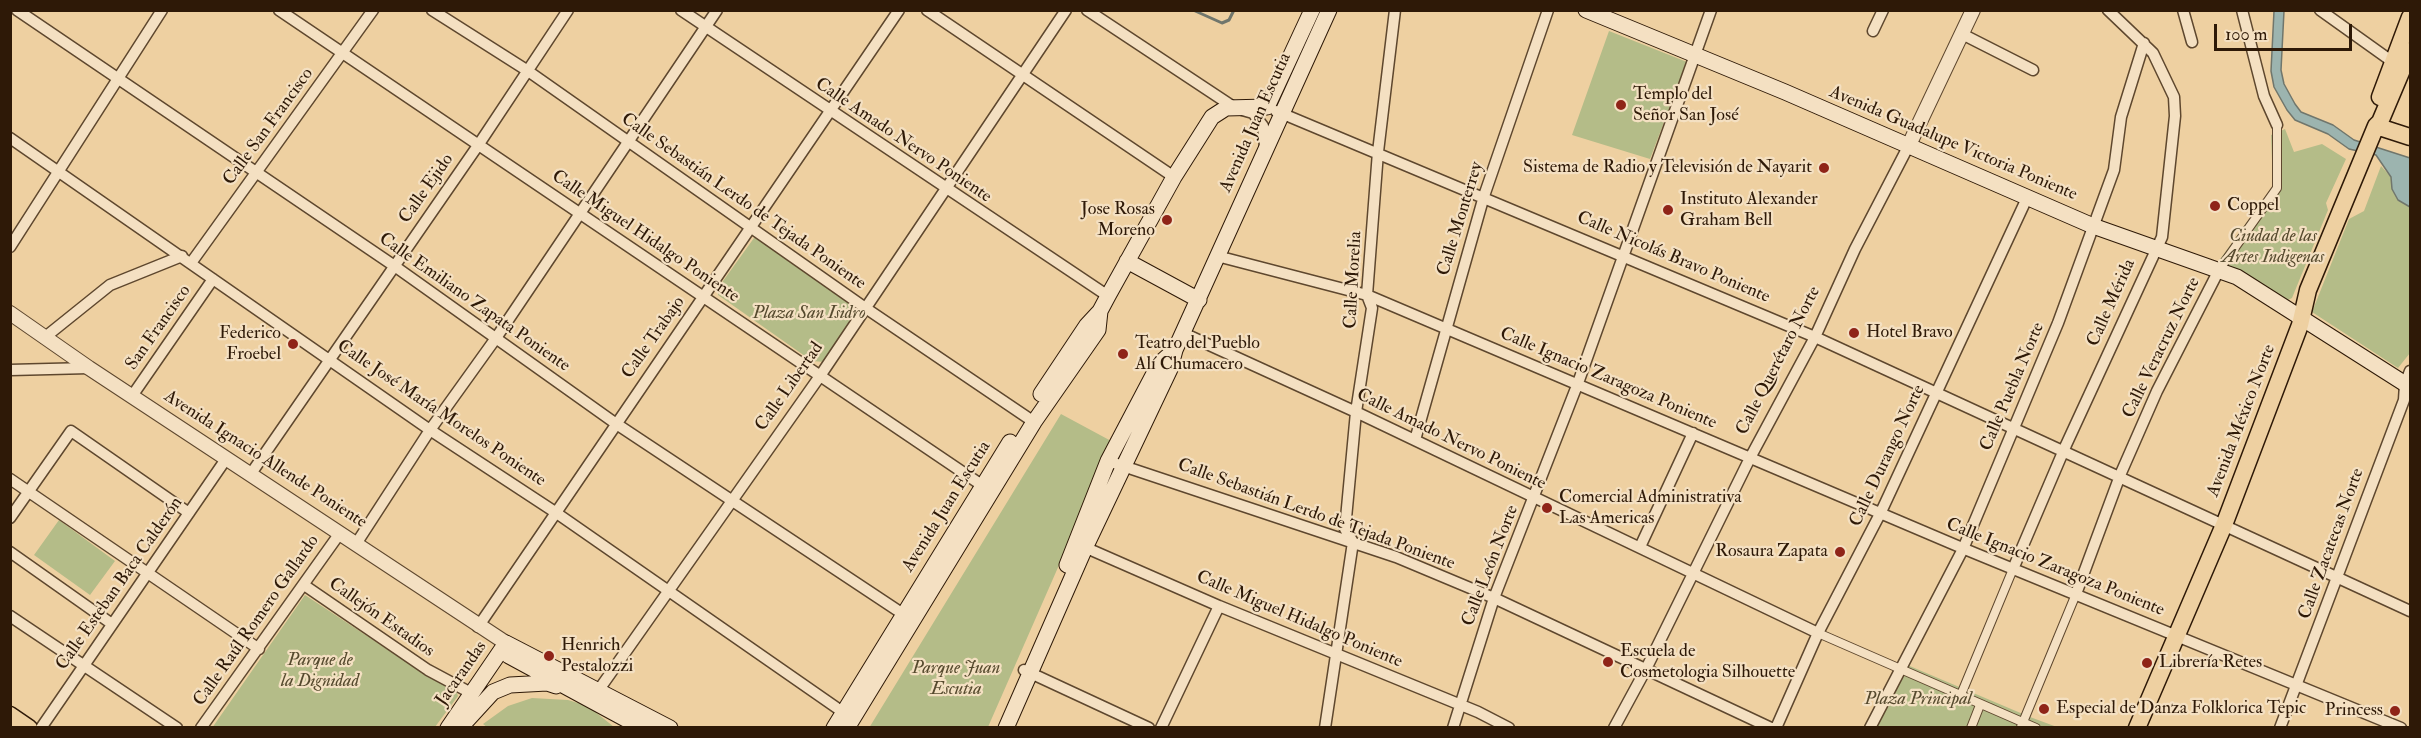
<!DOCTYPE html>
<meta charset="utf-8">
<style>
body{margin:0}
#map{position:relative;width:2421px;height:738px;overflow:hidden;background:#eed0a1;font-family:"IM FELL Double Pica",serif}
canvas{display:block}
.frame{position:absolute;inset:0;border:12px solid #2e1907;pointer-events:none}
.scale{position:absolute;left:2214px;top:24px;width:138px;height:27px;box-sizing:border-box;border:3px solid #2e1907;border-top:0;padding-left:8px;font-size:18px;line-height:21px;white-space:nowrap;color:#2e1907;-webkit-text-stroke:4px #f4e0c2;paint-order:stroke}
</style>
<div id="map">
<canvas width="2421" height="738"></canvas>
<div class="frame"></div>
<div class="scale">100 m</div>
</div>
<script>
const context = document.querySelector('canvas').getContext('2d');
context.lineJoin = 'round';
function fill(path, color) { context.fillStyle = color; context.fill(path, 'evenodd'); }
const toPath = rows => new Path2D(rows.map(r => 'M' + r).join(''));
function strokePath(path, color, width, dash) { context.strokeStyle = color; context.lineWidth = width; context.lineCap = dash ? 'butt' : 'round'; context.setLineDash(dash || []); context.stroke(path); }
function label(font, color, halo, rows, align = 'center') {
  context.font = font + ' "IM FELL Double Pica",serif'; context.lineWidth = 4.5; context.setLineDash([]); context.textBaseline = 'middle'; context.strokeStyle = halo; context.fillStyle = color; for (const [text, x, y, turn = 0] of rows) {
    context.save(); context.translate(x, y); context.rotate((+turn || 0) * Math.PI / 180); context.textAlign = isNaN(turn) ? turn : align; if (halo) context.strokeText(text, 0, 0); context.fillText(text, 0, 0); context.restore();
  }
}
fill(toPath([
 [1609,31,1687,62,1650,159,1572,135],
 [2285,129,2294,152,2322,144,2346,159,2326,203,2328,210,2292,298,2288,300,2218,262,2273,186,2271,135],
 [2381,166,2391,177,2392,189,2398,200,2410,207,2410,353,2398,368,2312,312,2349,219,2364,211],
 [754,238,759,238,860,310,825,362,812,361,718,295,718,288],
 [1061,414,1113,442,988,727,869,728],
 [59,520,115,561,90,595,34,555],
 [305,595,417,669,456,691,458,696,435,727,212,728],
 [1905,664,2030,717,2057,727,1873,728],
 [532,698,568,700,588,706,614,727,488,728,483,724,508,706]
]), '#b4bc88');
const water = toPath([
 [2274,11,2284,11,2281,70,2284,84,2295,104,2301,112,2333,125,2354,140,2410,158,2410,207,2398,200,2392,189,2391,177,2376,155,2349,149,2328,134,2295,120,2287,110,2274,87,2271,71,2274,11]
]);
fill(water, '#9cb4af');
strokePath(water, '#70766c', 1.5);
strokePath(toPath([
 [1193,10,1222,23,1229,20,1234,10]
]), '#70766c', 3);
const pedestrian = toPath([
 [2219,270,2277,188,2277,125],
 [1818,633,2036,728],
 [1960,697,2013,569],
 [2021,727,2076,594],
 [1971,728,1980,705]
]);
const minor = toPath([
 [17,10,393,265,615,423,909,618],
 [279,10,989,490],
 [432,10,528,71,864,307,1034,422],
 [681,10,1108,296],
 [927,10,1174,177],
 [1087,10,1235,108,1253,113,1263,126,1265,147],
 [2183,10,2192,42],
 [2242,10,2264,96,2277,125],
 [2320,10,2397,65],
 [1873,31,1883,10],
 [1962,34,2033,70],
 [1276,111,1815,337,2410,611],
 [10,138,430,430,555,512,847,715],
 [10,247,162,10],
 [1217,256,1367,295,1967,550,2401,728],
 [191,263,373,10],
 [1183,333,1356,412,1818,633],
 [44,338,110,285,182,256],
 [10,370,89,368],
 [132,396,213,279],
 [1415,440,1484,196,1548,10],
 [1108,461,1396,557,1494,598,1771,728],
 [250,475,479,144,568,10],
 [10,479,259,649],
 [10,518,71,431,189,513],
 [356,544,430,430,496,338,717,10],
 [1082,546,1219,606,1478,712,1509,728],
 [1640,547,1693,433],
 [10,552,112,624],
 [2013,569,2066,445,2162,237,2175,116,2174,97,2153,53,2108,10],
 [304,585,428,670,471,693],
 [2076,594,2121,473,2157,391,2219,270],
 [10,616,177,728],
 [478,627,899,10],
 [1024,670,1149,728],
 [598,691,820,376,1066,10],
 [41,728,226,459],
 [201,728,340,533],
 [1161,728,1219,606],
 [1325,728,1353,542,1345,529,1356,412,1372,308,1367,295,1378,152,1395,10],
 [1453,728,1494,598,1578,383,1711,10],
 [1614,728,1646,669,1750,458,1815,337,1855,249,1909,145],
 [1776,728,1818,633,1881,512,2027,198],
 [1870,728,1963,549,2058,323,2114,170,2121,117,2144,43],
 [2280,728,2404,400,2405,384,2410,371]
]);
const tertiary = toPath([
 [1909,145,1973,10],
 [10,313,89,368,506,643]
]);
const secondary = toPath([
 [1586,10,1785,92,2093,226,2237,277,2410,387],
 [1127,261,1199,300],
 [1041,394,1087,325,1100,311],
 [1067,565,1108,461,1159,364,1175,350],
 [503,649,509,656,642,728],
 [448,728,506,643,670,728],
 [460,728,493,692,510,685,547,683,556,686],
 [834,728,1010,442],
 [847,728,1034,422,1098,330,1100,311,1108,296,1174,177,1212,117,1226,108,1267,107,1312,10],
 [1006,728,1085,548,1170,369,1175,350,1329,10]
]);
const primary = toPath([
 [2380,97,2410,17],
 [2376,126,2410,137],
 [10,715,29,728],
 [2137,728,2224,525,2300,325,2308,290,2376,126,2380,122,2410,51]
]);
strokePath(pedestrian, '#5e472e', 10);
strokePath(minor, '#5e472e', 13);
strokePath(tertiary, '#5e472e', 16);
strokePath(secondary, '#2e1907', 17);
strokePath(primary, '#2e1907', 19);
strokePath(pedestrian, '#f4e0c2', 8);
strokePath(minor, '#f4e0c2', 10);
strokePath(tertiary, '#f4e0c2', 14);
strokePath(secondary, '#f4e0c2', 15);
strokePath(primary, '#eed0a1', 16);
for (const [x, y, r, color] of [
 [1621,105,6,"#8f2418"],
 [1824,168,6,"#8f2418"],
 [2215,206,6,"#8f2418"],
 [1668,210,6,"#8f2418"],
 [1167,220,6,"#8f2418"],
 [1854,333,6,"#8f2418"],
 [293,344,6,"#8f2418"],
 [1123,354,6,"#8f2418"],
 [1547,508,6,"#8f2418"],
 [1840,552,6,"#8f2418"],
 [549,656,6,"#8f2418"],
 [1608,662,6,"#8f2418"],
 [2147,663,6,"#8f2418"],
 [2044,709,6,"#8f2418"],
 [2395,711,6,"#8f2418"]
]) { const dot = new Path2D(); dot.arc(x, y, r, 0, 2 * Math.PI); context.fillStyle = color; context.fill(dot); strokePath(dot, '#f4e0c2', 2); }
label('18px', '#2e1907', '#f4e0c2', [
 ["Templo del",1633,95],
 ["Señor San José",1633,116],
 ["Sistema de Radio y Televisión de Nayarit",1812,168,"right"],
 ["Instituto Alexander",1680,200],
 ["Graham Bell",1680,221],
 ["Coppel",2227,206],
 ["Jose Rosas",1155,210,"right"],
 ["Moreno",1155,231,"right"],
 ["Hotel Bravo",1866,333],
 ["Federico",281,334,"right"],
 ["Froebel",281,355,"right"],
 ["Teatro del Pueblo",1135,344],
 ["Alí Chumacero",1135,365],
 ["Comercial Administrativa",1559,498],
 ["Las Americas",1559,519],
 ["Rosaura Zapata",1828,552,"right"],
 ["Henrich",561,646],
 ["Pestalozzi",561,667],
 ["Escuela de",1620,652],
 ["Cosmetologia Silhouette",1620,673],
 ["Librería Retes",2159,663],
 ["Especial de Danza Folklorica Tepic",2056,709],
 ["Princess",2383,711,"right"]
], 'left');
label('18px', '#2e1907', '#f4e0c2', [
 ["Avenida Juan Escutia",1256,123,-66],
 ["Calle San Francisco",269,127,-54],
 ["Calle Amado Nervo Poniente",903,141,34],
 ["Avenida Guadalupe Victoria Poniente",1953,144,23],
 ["Calle Ejido",427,189,-55],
 ["Calle Sebastián Lerdo de Tejada Poniente",743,202,35],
 ["Calle Monterrey",1461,219,-73],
 ["Calle Miguel Hidalgo Poniente",645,237,34],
 ["Calle Nicolás Bravo Poniente",1673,258,23],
 ["Calle Morelia",1354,280,-87],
 ["Calle Emiliano Zapata Poniente",474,303,35],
 ["Calle Mérida",2112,303,-66],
 ["San Francisco",159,328,-55],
 ["Calle Trabajo",654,338,-55],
 ["Calle Veracruz Norte",2162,348,-64],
 ["Calle Querétaro Norte",1779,361,-63],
 ["Calle Ignacio Zaragoza Poniente",1608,379,23],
 ["Calle Libertad",790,387,-55],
 ["Calle Puebla Norte",2013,387,-67],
 ["Calle José María Morelos Poniente",441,414,34],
 ["Avenida México Norte",2242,421,-69],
 ["Calle Amado Nervo Poniente",1451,440,26],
 ["Calle Durango Norte",1888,456,-65],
 ["Avenida Ignacio Allende Poniente",265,460,33],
 ["Avenida Juan Escutia",947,507,-58],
 ["Calle Sebastián Lerdo de Tejada Poniente",1316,515,20],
 ["Calle Zacatecas Norte",2332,544,-70],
 ["Calle León Norte",1491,566,-69],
 ["Calle Ignacio Zaragoza Poniente",2055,568,22],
 ["Calle Esteban Baca Calderón",120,584,-55],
 ["Callejón Estadios",381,618,35],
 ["Calle Miguel Hidalgo Poniente",1299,620,23],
 ["Calle Raúl Romero Gallardo",257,621,-55],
 ["Jacarandas",462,674,-55]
]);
label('italic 18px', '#564a2e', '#f4e0c2', [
 ["Ciudad de las",2273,237],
 ["Artes Indigenas",2273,258],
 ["Plaza San Isidro",809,314],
 ["Parque de",320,661],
 ["la Dignidad",320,682],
 ["Parque Juan",956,669],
 ["Escutia",956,690],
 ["Plaza Principal",1918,700]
]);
</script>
